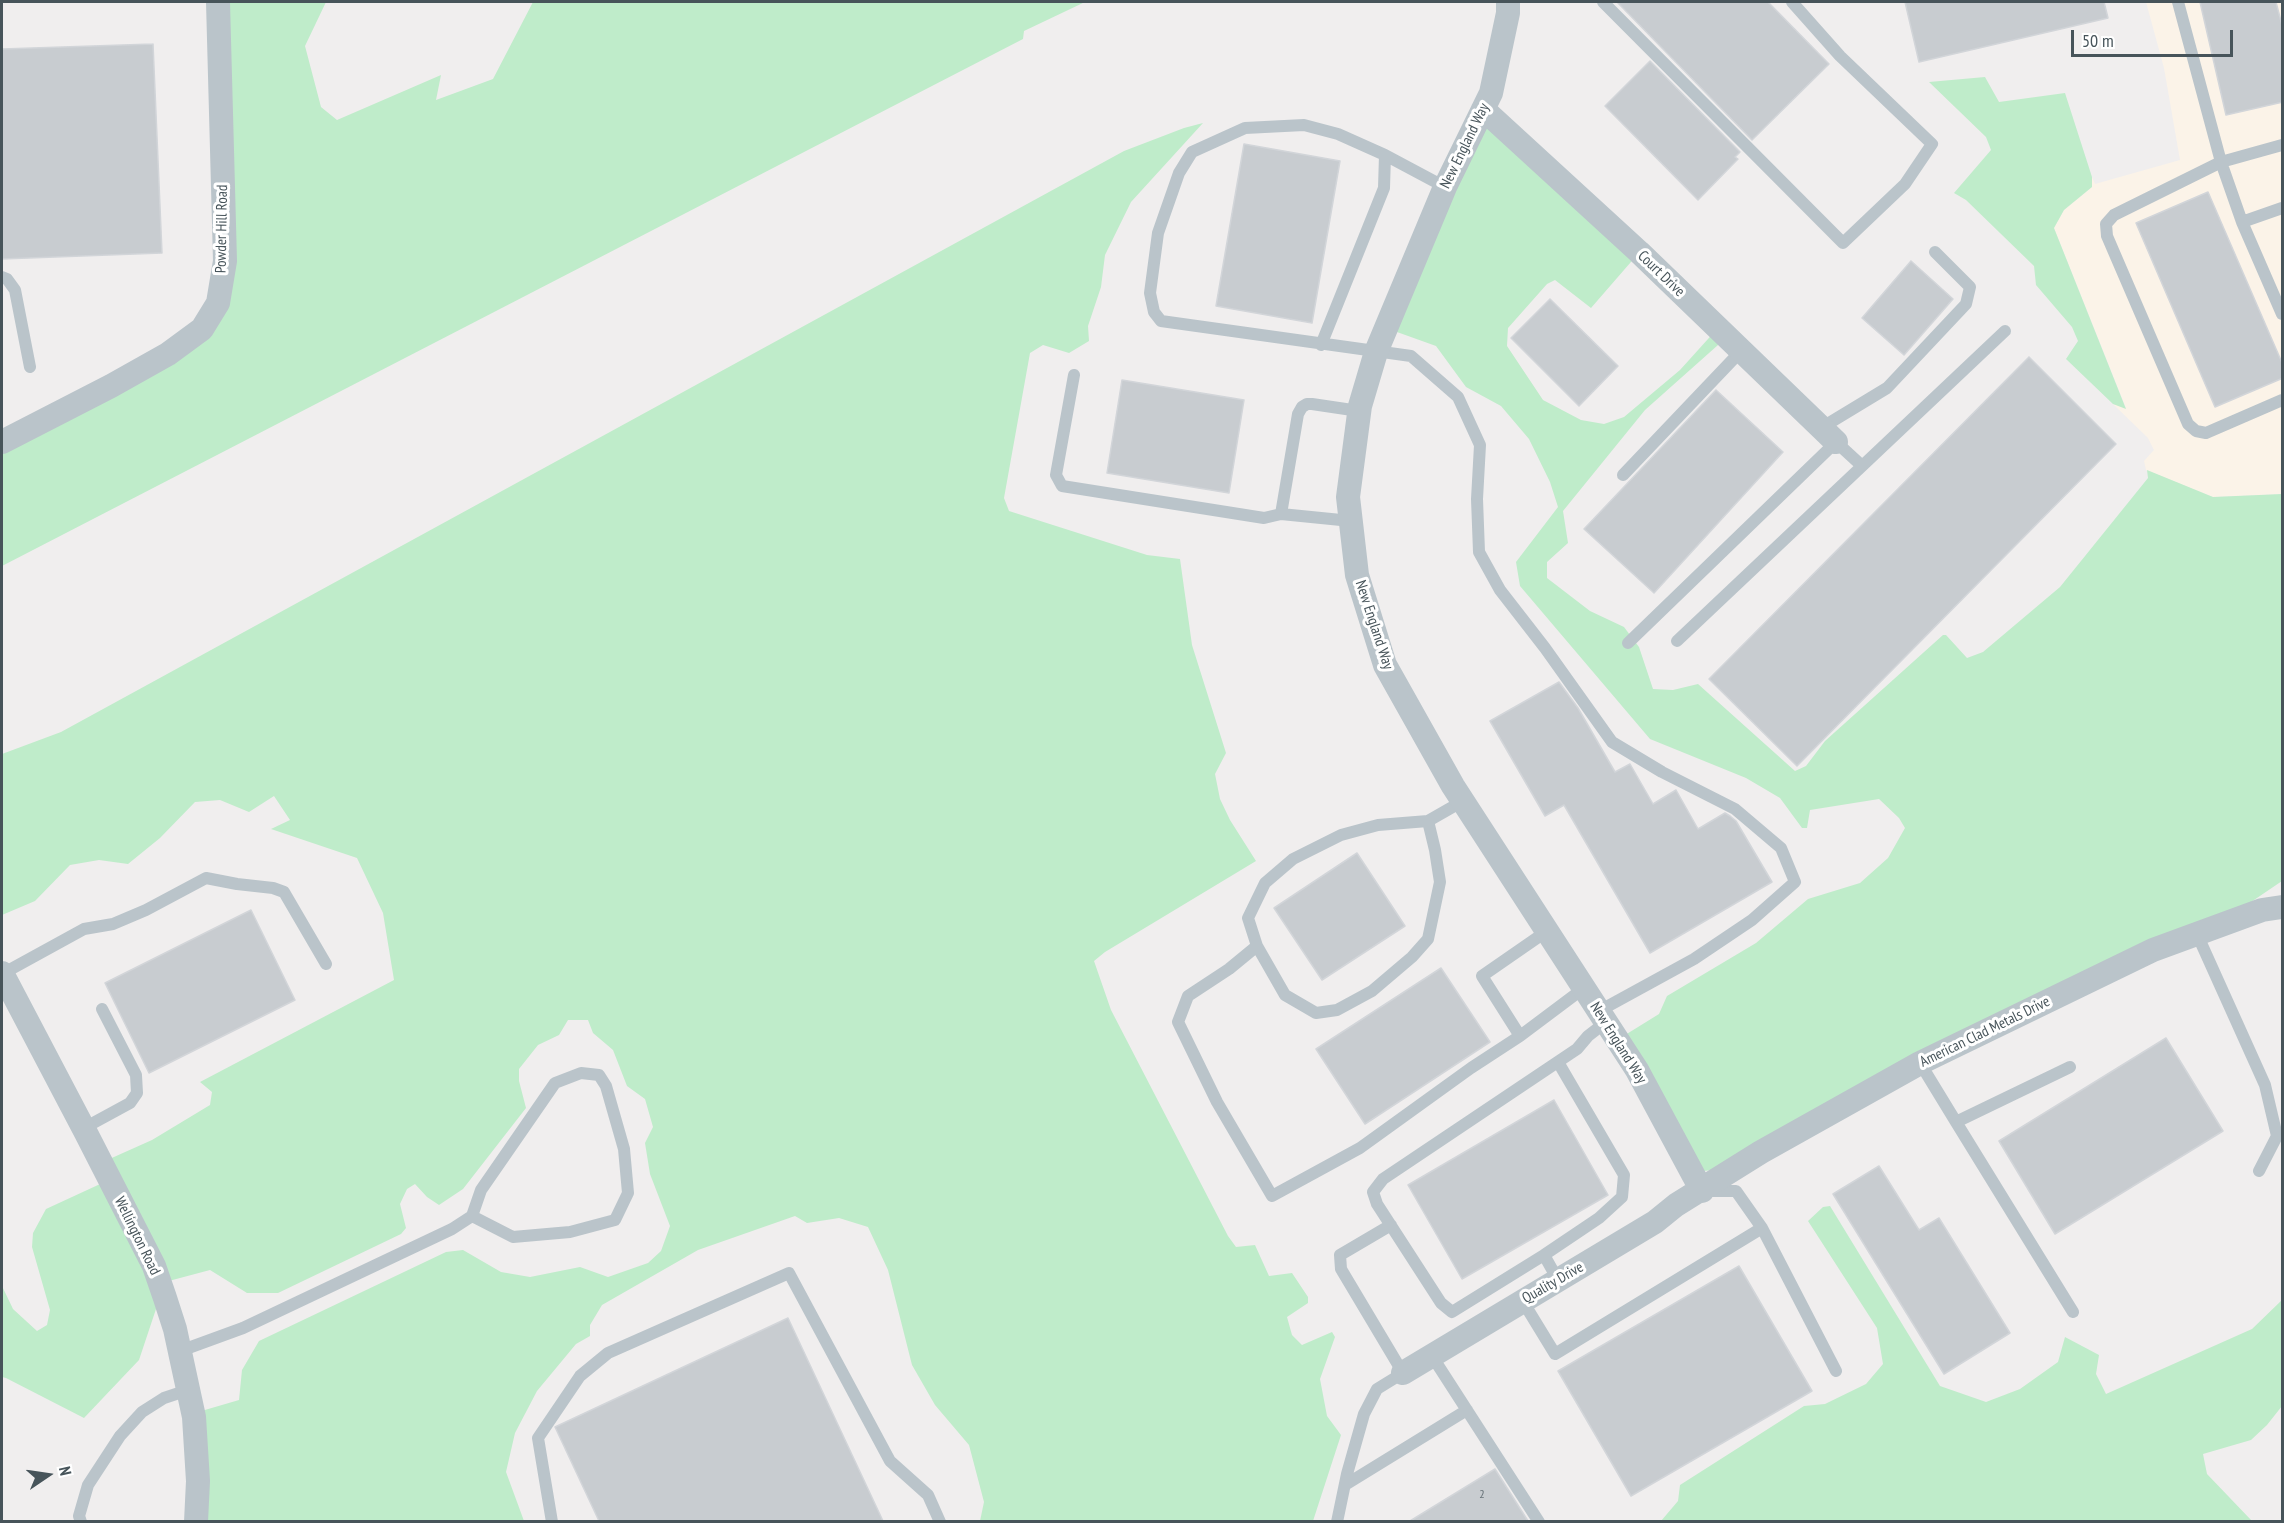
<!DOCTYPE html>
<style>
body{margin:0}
#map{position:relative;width:2284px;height:1523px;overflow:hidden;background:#f0eeee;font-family:"PT Sans Narrow",sans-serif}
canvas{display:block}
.frame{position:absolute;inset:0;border:3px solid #47545a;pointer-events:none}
.north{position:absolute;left:18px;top:1445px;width:60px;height:60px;-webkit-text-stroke:4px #fff;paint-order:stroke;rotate:77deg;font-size:16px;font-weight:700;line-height:24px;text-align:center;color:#47545a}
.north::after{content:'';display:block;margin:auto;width:21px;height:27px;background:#47545a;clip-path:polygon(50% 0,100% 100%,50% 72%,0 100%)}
.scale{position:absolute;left:2071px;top:30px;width:162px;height:27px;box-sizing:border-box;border:3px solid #47545a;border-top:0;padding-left:8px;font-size:18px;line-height:21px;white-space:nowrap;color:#47545a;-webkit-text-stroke:4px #fff;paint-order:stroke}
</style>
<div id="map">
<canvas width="2284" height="1523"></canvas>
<div class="frame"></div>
<div class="north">N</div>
<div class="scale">50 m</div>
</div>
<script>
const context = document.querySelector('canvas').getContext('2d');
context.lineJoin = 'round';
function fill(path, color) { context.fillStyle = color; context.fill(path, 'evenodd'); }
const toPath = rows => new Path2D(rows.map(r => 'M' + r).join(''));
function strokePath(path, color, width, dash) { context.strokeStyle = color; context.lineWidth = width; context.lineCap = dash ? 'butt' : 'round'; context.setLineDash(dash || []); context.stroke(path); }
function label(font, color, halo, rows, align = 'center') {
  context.font = font + ' "PT Sans Narrow",sans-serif'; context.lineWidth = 6; context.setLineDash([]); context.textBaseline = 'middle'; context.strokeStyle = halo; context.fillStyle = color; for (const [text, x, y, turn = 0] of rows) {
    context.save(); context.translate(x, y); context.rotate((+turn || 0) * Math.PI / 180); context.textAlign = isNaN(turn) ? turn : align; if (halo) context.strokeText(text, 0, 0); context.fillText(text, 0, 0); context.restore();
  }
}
fill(toPath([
 [2146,2,2282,2,2282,494,2213,497,2146,470,2144,461,2154,450,2148,438,2113,404,2126,408,2054,228,2064,210,2092,187,2092,177,2095,184,2180,160,2164,68]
]), '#fbf3e8');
fill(toPath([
 [221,2,326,2,305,46,321,107,337,120,441,75,436,100,493,79,533,2,1085,2,1024,31,1023,39,2,566,2,442,175,349,222,295],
 [1985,77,1999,102,2065,93,2092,177,2092,187,2064,210,2054,228,2126,409,2113,404,2066,359,2078,341,2072,327,2036,285,2034,266,1966,200,1954,193,1991,150,1986,137,1929,82],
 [1484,111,1637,255,1591,308,1555,280,1547,284,1508,328,1507,346,1543,400,1581,420,1604,424,1624,417,1680,370,1717,329,1727,337,1645,410,1563,511,1568,543,1547,562,1547,578,1590,611,1624,627,1639,647,1653,689,1673,690,1698,684,1795,771,1806,766,1825,741,1943,635,1946,635,1967,658,1983,652,2060,587,2148,478,2147,470,2213,497,2282,494,2282,881,2229,917,1713,1170,1694,1172,1617,1040,1659,1014,1667,996,1756,943,1808,899,1860,883,1888,858,1905,828,1899,818,1879,799,1810,810,1807,828,1802,828,1780,798,1746,778,1650,739,1520,586,1516,562,1558,507,1550,482,1529,439,1501,406,1466,387,1436,346,1383,327],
 [1203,123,1131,202,1105,255,1101,287,1088,326,1089,341,1069,353,1043,345,1030,353,1004,498,1009,511,1147,555,1180,559,1192,645,1226,753,1215,774,1220,799,1230,820,1256,861,1105,952,1094,961,1111,1010,1228,1236,1236,1247,1255,1245,1269,1276,1292,1273,1308,1297,1308,1303,1287,1317,1292,1335,1302,1345,1332,1332,1335,1337,1320,1379,1327,1416,1341,1435,1313,1521,980,1521,984,1502,969,1445,935,1405,912,1365,888,1270,868,1227,839,1218,807,1223,795,1216,698,1250,602,1305,590,1325,590,1336,576,1344,537,1391,515,1433,506,1472,524,1521,199,1521,198,1412,239,1400,242,1370,259,1341,446,1252,463,1250,501,1272,530,1277,580,1267,608,1277,648,1263,661,1251,670,1226,650,1174,645,1143,653,1127,645,1099,627,1086,613,1050,593,1033,588,1020,568,1020,559,1035,538,1045,519,1069,519,1081,526,1108,463,1189,439,1205,427,1197,415,1184,407,1189,400,1204,406,1228,401,1234,278,1293,247,1293,210,1270,165,1282,139,1360,84,1418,6,1378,2,1377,2,1286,13,1309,37,1331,47,1325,50,1310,32,1247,33,1233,46,1209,111,1179,105,1161,152,1140,210,1105,212,1092,200,1082,394,980,383,913,357,858,271,829,290,820,274,796,249,812,220,800,195,802,160,838,128,864,99,860,70,865,35,901,2,915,2,754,61,732,1124,151,1184,128],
 [1830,1206,1940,1386,1986,1402,2020,1389,2058,1362,2065,1337,2099,1355,2096,1374,2106,1394,2252,1329,2282,1300,2282,1406,2267,1425,2251,1440,2203,1454,2207,1474,2252,1521,1661,1521,1678,1501,1680,1485,1804,1406,1825,1404,1866,1384,1883,1364,1877,1328,1808,1221,1823,1207]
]), '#bfecca');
const building = toPath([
 [1617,2,1768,2,1829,64,1752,140,1617,2],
 [1905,2,2104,2,2108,18,1919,62,1905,2],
 [2200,2,2276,2,2283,29,2283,102,2226,115,2200,2],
 [153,44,162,253,2,259,2,49,153,44],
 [1650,61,1740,152,1735,157,1738,159,1698,200,1605,106,1650,61],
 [1244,144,1340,161,1312,323,1216,306,1244,144],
 [2208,192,2283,365,2283,378,2215,407,2136,223,2208,192],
 [1911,261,1953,299,1904,355,1862,318,1911,261],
 [1550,299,1618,366,1579,406,1511,338,1550,299],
 [2029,357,2116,444,1797,766,1709,679,2029,357],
 [1122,380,1244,400,1229,493,1107,473,1122,380],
 [1716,390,1783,452,1654,593,1584,529,1716,390],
 [1559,682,1578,708,1615,772,1630,764,1653,804,1676,790,1698,829,1725,813,1730,816,1736,821,1772,882,1650,953,1564,805,1545,816,1490,721,1559,682],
 [1357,853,1405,926,1322,980,1274,908,1357,853],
 [251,910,295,1000,149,1073,105,983,251,910],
 [1441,968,1490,1042,1365,1124,1316,1049,1441,968],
 [2166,1038,2223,1131,2055,1234,1999,1141,2166,1038],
 [1554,1100,1608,1195,1462,1279,1408,1185,1554,1100],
 [1879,1166,1919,1230,1939,1218,2010,1333,1944,1374,1833,1194,1879,1166],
 [1739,1266,1812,1391,1631,1496,1558,1371,1739,1266],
 [788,1318,883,1521,599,1521,555,1427,788,1318],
 [1495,1469,1528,1521,1410,1521,1495,1469]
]);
fill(building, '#c8ccd0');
strokePath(building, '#d2d5d9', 1.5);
strokePath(toPath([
 [1603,2,1843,243,1905,184,1932,144,1840,56,1792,2],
 [2178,2,2221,162,2282,145],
 [1445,187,1385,155,1338,134,1304,125,1245,128,1192,152,1179,173,1158,233,1150,293,1154,312,1161,321,1411,356,1458,397,1480,445,1477,499,1479,552,1500,590,1545,648,1612,742,1662,772,1735,809,1781,848,1795,882,1752,920,1694,959,1599,1011],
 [2242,222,2282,208],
 [2,277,7,279,15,290,30,367],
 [2282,314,2242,222,2221,162,2114,215,2106,224,2107,236,2188,424,2196,431,2206,433,2282,400],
 [1321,345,1384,188,1385,155],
 [1074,375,1056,475,1062,486,1264,518,1281,514,1351,521],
 [1821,428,1887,388,1966,304,1970,287,1935,252],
 [1623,475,1741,351],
 [1281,514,1298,414,1302,407,1307,404,1312,404,1359,411],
 [1677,641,2005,331],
 [1628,643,1836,442,1861,465],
 [1428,821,1435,850,1440,882,1428,939,1412,957,1372,991,1337,1010,1316,1013,1285,995,1257,946,1248,918,1265,883,1293,859,1341,835,1378,825,1428,821,1463,801],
 [1547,931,1482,976,1520,1036,1584,988],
 [2197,934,2265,1085,2277,1136,2259,1171],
 [1257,946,1229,969,1188,996,1178,1022,1217,1102,1272,1196,1360,1148,1471,1068,1520,1036],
 [2,974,84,929,113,924,146,910,206,878,237,884,273,888,284,892,326,964],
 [1920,1063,1956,1122,2070,1067],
 [1956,1122,2073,1312],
 [84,1128,130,1103,137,1093,136,1075,102,1009],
 [1707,1191,1736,1191,1762,1228,1836,1371],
 [1544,1255,1599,1218,1622,1197,1624,1175,1558,1062],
 [1558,1280,1544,1255,1452,1312,1441,1303,1377,1204,1373,1192,1383,1179,1577,1049,1588,1036,1606,1022],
 [1522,1300,1555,1354,1762,1228],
 [180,1351,243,1328,452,1229,472,1216,481,1190,555,1083,581,1073,599,1075,606,1086,624,1149,628,1193,615,1220,570,1232,513,1237,472,1216],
 [1432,1356,1539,1522],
 [1345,1485,1467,1410],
 [81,1522,79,1516,88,1485,120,1436,142,1412,164,1398,188,1390],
 [552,1522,538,1438,580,1376,608,1353,789,1273,890,1461,928,1495,940,1522],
 [1337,1522,1347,1474,1364,1414,1377,1389,1403,1373,1341,1269,1340,1255,1391,1225]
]), '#bac4ca', 12);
strokePath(toPath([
 [1508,2,1508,13,1491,93,1445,187,1376,352,1360,406,1348,497,1357,575,1385,665,1453,786,1637,1070,1702,1191],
 [1483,109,1639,252,1836,442],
 [2,442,111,386,168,354,202,329,218,303,225,261,218,2],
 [2,973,86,1133,154,1266,165,1298,175,1329,194,1417,198,1481,196,1522],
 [1403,1373,1655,1222,1676,1205,1761,1152,1920,1063,2153,950,2262,910,2282,907]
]), '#bac4ca', 24);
label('12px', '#677278', null, [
 ["2",1482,1495]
]);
label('15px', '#47545a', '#fff', [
 ["New England Way",1465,146,-64],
 ["Powder Hill Road",222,229,-89],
 ["Court Drive",1661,274,44],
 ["New England Way",1374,625,72],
 ["American Clad Metals Drive",1985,1032,-26],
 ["New England Way",1618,1043,58],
 ["Wellington Road",137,1236,64],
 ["Quality Drive",1553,1283,-30]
]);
</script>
